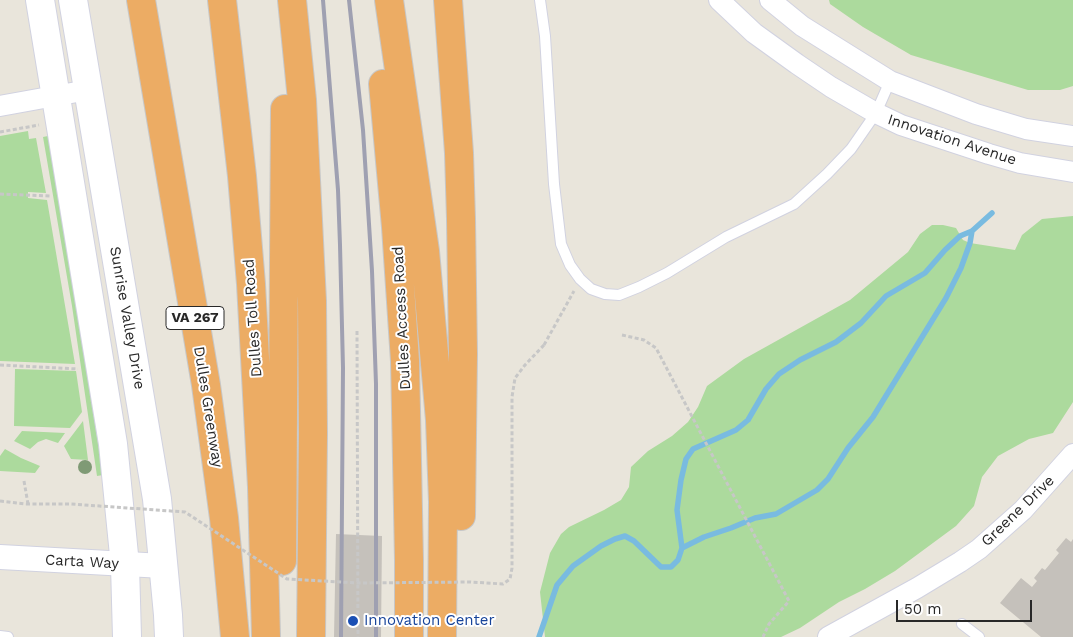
<!DOCTYPE html>
<style>
body{margin:0}
#map{position:relative;width:1073px;height:637px;overflow:hidden;background:#e9e5db;font-family:"Work Sans",sans-serif}
canvas{display:block}
.scale{position:absolute;left:896px;top:600px;width:136px;height:22px;box-sizing:border-box;border:2px solid #282828;border-top:0;padding-left:6px;font-size:15px;line-height:18px;white-space:nowrap;color:#282828;-webkit-text-stroke:4px #fff;paint-order:stroke}
</style>
<div id="map">
<canvas width="1073" height="637"></canvas>
<div class="scale">50 m</div>
</div>
<script>
const context = document.querySelector('canvas').getContext('2d');
context.lineJoin = 'round';
function fill(path, color) { context.fillStyle = color; context.fill(path, 'evenodd'); }
const toPath = rows => new Path2D(rows.map(r => 'M' + r).join(''));
function strokePath(path, color, width, dash) { context.strokeStyle = color; context.lineWidth = width; context.lineCap = dash ? 'butt' : 'round'; context.setLineDash(dash || []); context.stroke(path); }
function label(font, color, halo, rows, align = 'center') {
  context.font = font + ' "Work Sans",sans-serif'; context.lineWidth = 4; context.setLineDash([]); context.textBaseline = 'middle'; context.strokeStyle = halo; context.fillStyle = color; for (const [text, x, y, turn = 0] of rows) {
    context.save(); context.translate(x, y); context.rotate((+turn || 0) * Math.PI / 180); context.textAlign = isNaN(turn) ? turn : align; if (halo) context.strokeText(text, 0, 0); context.fillText(text, 0, 0); context.restore();
  }
}
fill(toPath([
 [829,0,1073,0,1073,86,1060,90,1028,90,911,55,863,27,830,4],
 [28,131,29,139,36,138,46,193,28,192,28,198,47,200,75,364,0,361,0,136],
 [48,136,77,308,103,475,97,476,72,306,43,137],
 [1073,216,1073,402,1053,433,1029,439,998,456,982,477,974,506,956,526,895,571,865,589,839,602,800,628,781,637,545,637,540,592,550,553,561,534,569,527,604,510,621,500,629,487,631,467,648,451,672,436,688,422,698,407,707,386,744,359,850,300,908,252,920,234,932,225,943,225,956,228,963,240,970,243,1015,250,1022,235,1042,219],
 [15,369,76,371,82,412,70,428,14,426],
 [83,421,88,460,71,459,64,446],
 [22,431,65,433,58,443,46,439,38,442,30,449,14,441],
 [5,449,21,458,40,466,35,473,0,471,0,456]
]), '#acda9d');
strokePath(toPath([
 [682,548,704,537,731,528,755,518,776,514,817,490,828,479,848,448,873,417,946,298,961,268,970,243,972,231],
 [539,637,557,585,573,566,601,546,615,539,625,536,634,541,661,567,671,567,678,560,682,548,677,510,681,480,686,459,693,449,736,430,748,420,766,389,779,374,800,360,836,342,861,323,886,296,925,273,945,250,960,236,972,231,992,213]
]), '#79bbe0', 5.5);
fill(toPath([
 [336,534,382,536,381,637,334,637],
 [1066,538,1071,542,1073,539,1073,637,1041,637,1000,603,1021,578,1032,587,1037,581,1034,578,1042,568,1045,570,1059,553,1056,550]
]), '#c5c1bb');
const service = toPath([
 [540,0,545,36,554,184,561,244,570,265,580,279,591,289,605,294,619,295,639,287,667,273,726,237,794,204,827,174,851,149,876,113,890,81],
 [962,624,979,637],
 [0,636,8,637]
]);
const minor = toPath([
 [719,0,754,33,797,64,831,87,876,113,901,125,989,154,1020,163,1073,172],
 [770,0,802,26,890,81,976,114,1026,129,1073,136],
 [0,106,88,90],
 [828,637,917,588,960,562,979,549,1023,510,1073,454]
]);
const tertiary = toPath([
 [0,557,163,566]
]);
const secondary = toPath([
 [40,0,113,444,125,565,127,637],
 [73,0,157,499,168,615,169,637]
]);
const motorway = toPath([
 [141,0,206,385,224,518,235,637],
 [222,0,242,176,251,284,262,487,266,637],
 [292,0,302,100,312,301,313,434,311,637],
 [389,0,425,251,440,420,443,502,442,637],
 [448,0,459,153,461,219,463,354,461,516],
 [383,84,396,227,405,361,409,560,409,637],
 [282,561,285,109]
]);
strokePath(service, '#d1d2e0', 12);
strokePath(minor, '#d1d2e0', 22);
strokePath(tertiary, '#d1d2e0', 26);
strokePath(secondary, '#d1d2e0', 30);
strokePath(motorway, '#c7c7c7', 30);
strokePath(toPath([
 [0,132,39,125],
 [0,194,50,196],
 [357,331,358,637],
 [622,335,644,340,656,348,789,601,769,624,763,637],
 [544,345,574,291],
 [0,365,78,369],
 [24,481,28,504],
 [0,501,26,504]
]), '#c7c7c7', 3, [4, 2.5]);
strokePath(service, '#fff', 10);
strokePath(minor, '#fff', 20);
strokePath(tertiary, '#fff', 24);
strokePath(secondary, '#fff', 28);
strokePath(motorway, '#ecac64', 28);
strokePath(toPath([
 [323,0,338,190,340,245,343,368,341,637],
 [349,0,363,130,372,271,376,384,376,637]
]), '#9fa0b1', 4);
strokePath(toPath([
 [26,504,71,504,185,512,287,579,359,583,471,582,503,584,510,579,512,568,512,397,515,378,525,365,544,345]
]), '#c7c7c7', 3, [4, 2.5]);
context.fillStyle = '#7f9a75';
for (const [x, y] of [
 [85,467]
]) { context.beginPath(); context.arc(x, y, 7, 0, 2 * Math.PI); context.fill(); }
for (const [x, y, r, color] of [
 [353,621,6,"#1a4fb4"]
]) { const dot = new Path2D(); dot.arc(x, y, r, 0, 2 * Math.PI); context.fillStyle = color; context.fill(dot); strokePath(dot, '#fff', 2); }
for (const [x, y, w] of [
 [195,318,58]
]) { const box = new Path2D(); box.roundRect(x - w / 2, y - 11.5, w, 23, 4); context.fillStyle = '#fff'; context.fill(box); strokePath(box, '#282828', 1); }
label('bold 14px', '#282828', null, [
 ["VA 267",195,318]
]);
label('15px', '#282828', '#fff', [
 ["Innovation Avenue",952,140,18],
 ["Sunrise Valley Drive",127,318,80],
 ["Dulles Toll Road",253,318,-94],
 ["Dulles Access Road",402,318,-93],
 ["Dulles Greenway",208,407,81],
 ["Greene Drive",1018,511,-44],
 ["Carta Way",82,562,3]
]);
label('15px', '#164399', '#fff', [
 ["Innovation Center",364,621]
], 'left');
</script>
